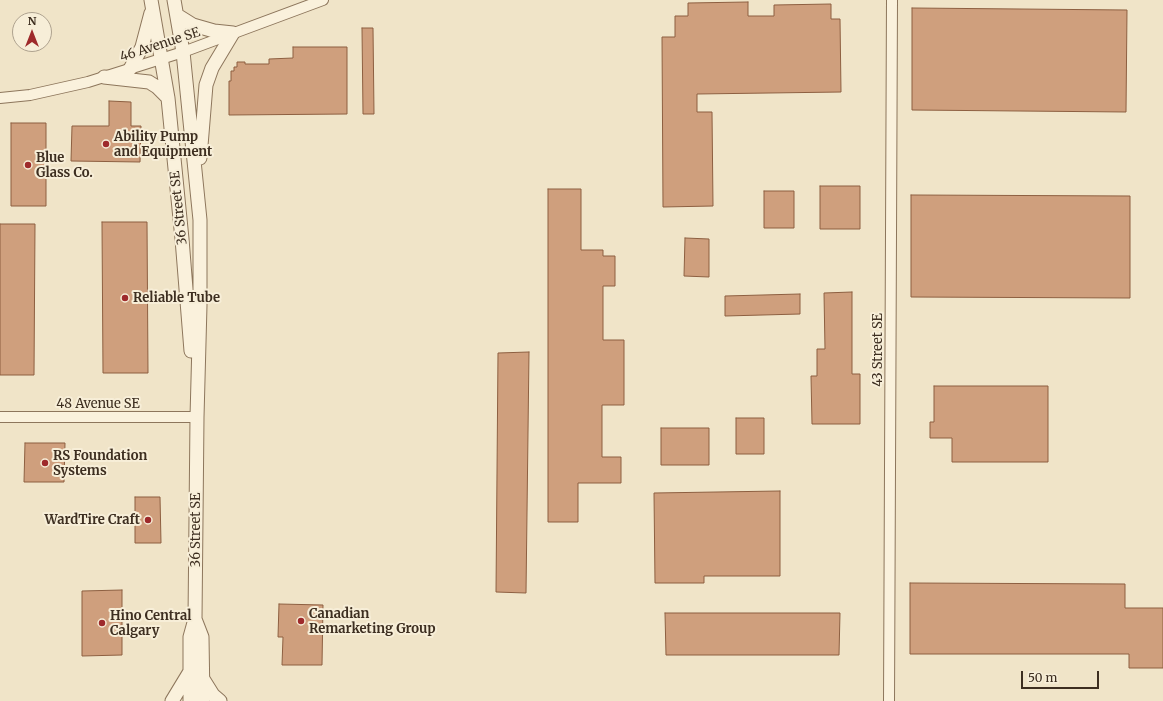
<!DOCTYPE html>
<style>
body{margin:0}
#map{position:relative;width:1163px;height:701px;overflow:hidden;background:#f0e4c8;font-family:Merriweather,serif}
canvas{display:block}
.north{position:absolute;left:12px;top:12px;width:40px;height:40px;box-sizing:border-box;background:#f7eed8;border:1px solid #ada18e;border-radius:50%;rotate:0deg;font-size:11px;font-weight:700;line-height:16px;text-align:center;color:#3d2e20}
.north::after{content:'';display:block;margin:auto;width:14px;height:18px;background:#9e2a2b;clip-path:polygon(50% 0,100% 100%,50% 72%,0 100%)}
.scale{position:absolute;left:1021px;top:671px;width:78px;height:18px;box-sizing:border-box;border:2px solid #3d2e20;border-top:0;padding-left:5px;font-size:12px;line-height:14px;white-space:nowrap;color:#3d2e20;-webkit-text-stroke:3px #f7eed8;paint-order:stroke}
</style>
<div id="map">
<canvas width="1163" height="701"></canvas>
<div class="north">N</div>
<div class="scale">50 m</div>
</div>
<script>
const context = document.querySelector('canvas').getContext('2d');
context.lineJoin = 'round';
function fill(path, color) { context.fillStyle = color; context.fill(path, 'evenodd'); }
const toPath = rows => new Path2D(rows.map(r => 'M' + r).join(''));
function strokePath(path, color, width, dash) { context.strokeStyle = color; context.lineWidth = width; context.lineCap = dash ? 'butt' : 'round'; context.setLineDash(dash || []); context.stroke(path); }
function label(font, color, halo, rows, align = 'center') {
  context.font = font + ' Merriweather,serif'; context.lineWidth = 4; context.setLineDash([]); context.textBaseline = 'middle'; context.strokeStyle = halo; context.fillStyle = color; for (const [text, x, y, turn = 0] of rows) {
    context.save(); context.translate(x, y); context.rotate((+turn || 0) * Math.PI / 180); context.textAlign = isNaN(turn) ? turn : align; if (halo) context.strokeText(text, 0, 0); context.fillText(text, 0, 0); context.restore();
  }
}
const building = toPath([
 [748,2,748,16,774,16,774,5,831,4,831,19,840,19,841,92,697,94,697,112,712,112,713,206,663,207,662,37,675,37,675,16,688,16,688,3,748,2],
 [912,8,1127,10,1126,112,912,110,912,8],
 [362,28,373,28,374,114,363,114,362,28],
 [293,47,347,47,347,114,229,115,229,81,231,81,231,71,234,71,234,67,237,67,237,62,245,62,245,64,269,64,269,59,293,58,293,47],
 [109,101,131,102,131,126,141,126,140,162,71,161,72,126,109,126,109,101],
 [11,123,46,123,46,206,11,206,11,123],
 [820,186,860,186,860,229,820,229,820,186],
 [548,189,581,189,581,250,603,250,603,256,615,256,615,286,603,286,603,340,624,340,624,405,602,405,602,457,621,457,621,483,578,483,578,522,548,522,548,189],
 [764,191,794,191,794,228,764,228,764,191],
 [911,195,1130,196,1130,298,911,297,911,195],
 [102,222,147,222,148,373,103,373,102,222],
 [0,224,35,224,34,375,0,375,0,224],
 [685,238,709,239,709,277,684,276,685,238],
 [852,292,852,374,860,374,860,424,812,424,811,376,817,376,817,349,825,349,824,293,852,292],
 [800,294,800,314,725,316,725,296,800,294],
 [529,352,526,593,496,592,498,353,529,352],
 [934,386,1048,386,1048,462,952,462,952,438,930,438,930,422,934,422,934,386],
 [736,418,764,418,764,454,736,454,736,418],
 [661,428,709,428,709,465,661,465,661,428],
 [25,443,65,443,64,482,24,482,25,443],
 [780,491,780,576,704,576,704,583,655,583,654,493,780,491],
 [135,497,160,497,161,543,135,543,135,497],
 [910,583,1125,584,1125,608,1163,608,1163,668,1129,668,1129,654,910,654,910,583],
 [122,590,122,655,82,656,82,591,122,590],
 [279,604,323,605,322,665,282,665,283,637,278,637,279,604],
 [665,613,840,613,839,655,666,655,665,613]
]);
fill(building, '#cf9f7d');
strokePath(building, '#8d5f41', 1);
const minor = toPath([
 [0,98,30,95,88,82,183,52,323,0],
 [0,417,197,417],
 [889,701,892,0]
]);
const tertiary = toPath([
 [151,0,168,98,182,239,191,351],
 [174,0,183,52,200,220,200,305,197,417,195,619,190,637,190,701],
 [177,15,193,25,214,31,233,33,212,68,206,85,200,158],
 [130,69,142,47,151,13],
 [104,77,149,82,157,87,168,98],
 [195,619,202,637,203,701],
 [203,679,213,695,220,701],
 [172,701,189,673]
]);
strokePath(minor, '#8d765c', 12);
strokePath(tertiary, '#8d765c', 15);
strokePath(minor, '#faf1dc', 10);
strokePath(tertiary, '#faf1dc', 13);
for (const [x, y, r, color] of [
 [106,144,4,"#9e2a2b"],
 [28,165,4,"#9e2a2b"],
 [125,298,4,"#9e2a2b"],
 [45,463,4,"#9e2a2b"],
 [148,520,4,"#9e2a2b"],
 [301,621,4,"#9e2a2b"],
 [102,623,4,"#9e2a2b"]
]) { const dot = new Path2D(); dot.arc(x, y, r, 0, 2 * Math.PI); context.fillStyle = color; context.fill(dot); strokePath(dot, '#f7eed8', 1.5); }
label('13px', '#3d2e20', '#f7eed8', [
 ["46 Avenue SE",160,45,-18],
 ["36 Street SE",179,208,-96],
 ["43 Street SE",878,350,-90],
 ["48 Avenue SE",98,404],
 ["36 Street SE",196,530,-90]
]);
label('bold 13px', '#3d2e20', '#f7eed8', [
 ["Ability Pump",114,137],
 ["and Equipment",114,152],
 ["Blue",36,158],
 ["Glass Co.",36,173],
 ["Reliable Tube",133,298],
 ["RS Foundation",53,456],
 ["Systems",53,471],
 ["WardTire Craft",140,520,"right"],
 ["Canadian",309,614],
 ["Remarketing Group",309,629],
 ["Hino Central",110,616],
 ["Calgary",110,631]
], 'left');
</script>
